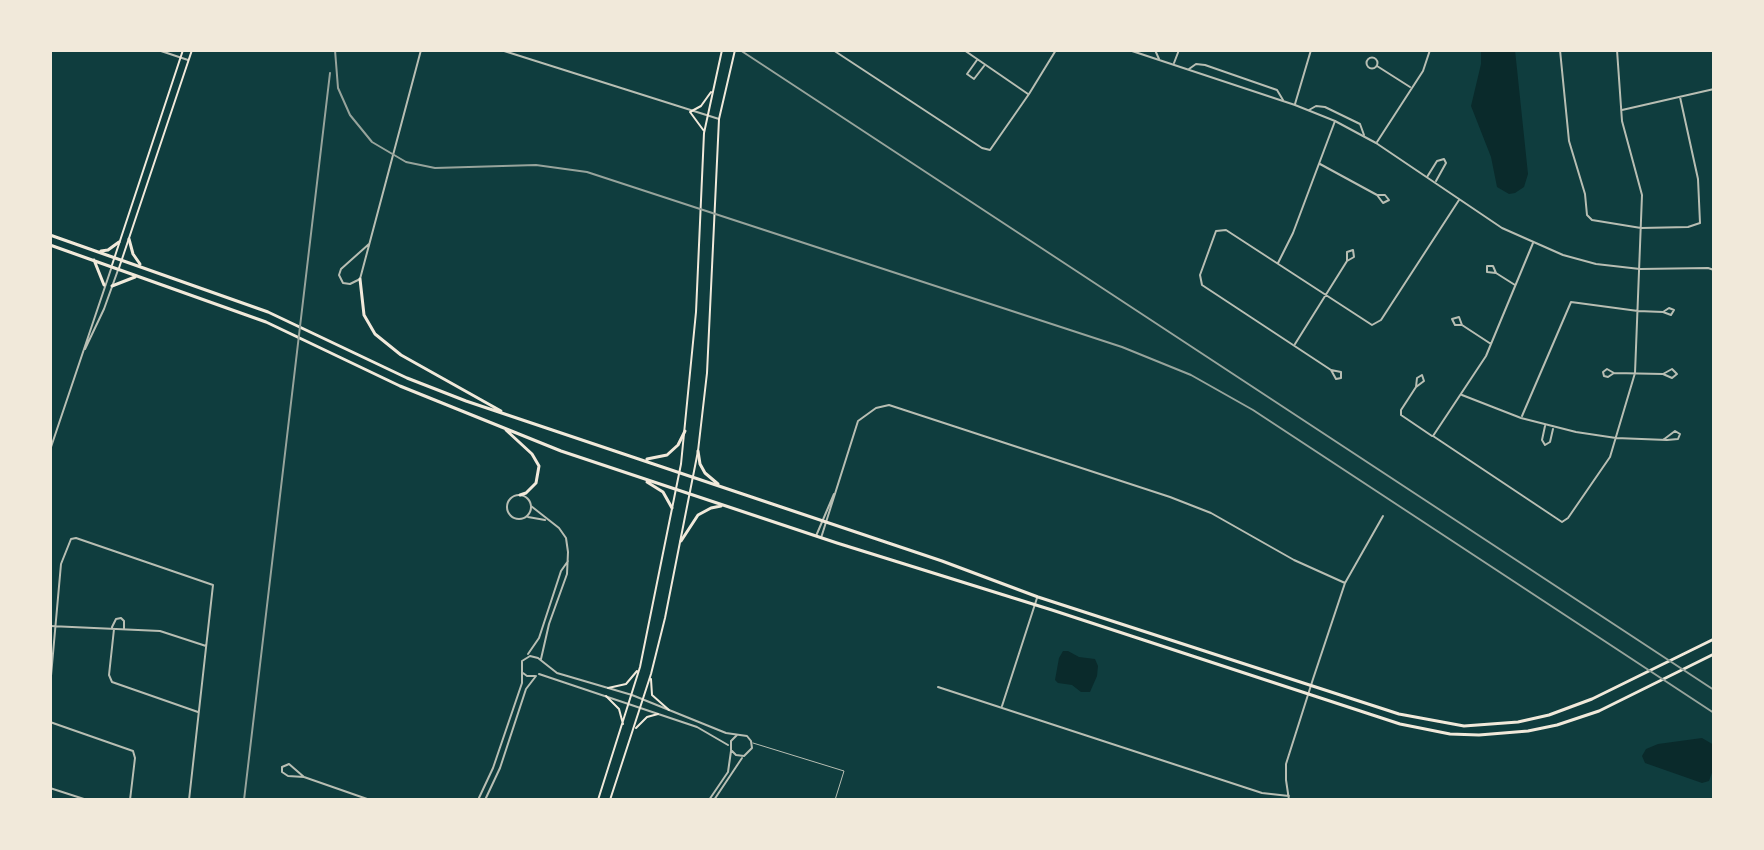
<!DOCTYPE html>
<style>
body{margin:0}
#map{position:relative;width:1764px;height:850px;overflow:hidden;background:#0f3d3e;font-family:Rubik,sans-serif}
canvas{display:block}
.frame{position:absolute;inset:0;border:52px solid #f1e9da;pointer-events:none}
</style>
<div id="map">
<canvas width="1764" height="850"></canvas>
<div class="frame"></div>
</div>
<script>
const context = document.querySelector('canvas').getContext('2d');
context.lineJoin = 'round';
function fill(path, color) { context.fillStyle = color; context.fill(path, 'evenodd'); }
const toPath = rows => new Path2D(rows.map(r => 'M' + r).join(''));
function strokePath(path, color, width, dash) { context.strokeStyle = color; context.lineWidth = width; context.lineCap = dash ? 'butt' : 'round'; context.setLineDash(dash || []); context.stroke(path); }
fill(toPath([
 [1481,50,1515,50,1528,174,1524,187,1515,193,1509,194,1497,187,1491,157,1471,106,1481,64],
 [1063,651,1068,651,1079,657,1095,659,1098,666,1097,676,1090,692,1081,692,1072,685,1058,683,1055,680,1059,658],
 [1702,738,1714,745,1714,767,1709,781,1702,783,1645,763,1642,756,1646,749,1658,744]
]), '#0a2a2b');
strokePath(toPath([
 [753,743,844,771,835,800]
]), '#b8beb3', 1);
strokePath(toPath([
 [158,50,188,60],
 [501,50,719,119],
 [833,50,982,148,990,150,1029,94,1056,50],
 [964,50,1028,94],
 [1155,50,1159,59],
 [1560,50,1569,141,1585,194,1587,215,1592,220,1641,228,1688,227,1700,223,1698,179,1680,97],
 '1366.5 63a5.5 5.5 0 1 1 11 0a5.5 5.5 0 1 1-11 0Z',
 [977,60,967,74,974,79,984,66],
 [1174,63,1179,50],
 [1377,66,1410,87],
 [1189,69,1196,64,1205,65,1277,90,1283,100],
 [1295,104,1311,50],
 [1309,110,1316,106,1325,107,1360,124,1364,135],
 [1622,110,1714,89],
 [1377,142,1423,71,1430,50],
 [1320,164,1377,195,1385,195,1389,200,1383,203,1377,195],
 [1427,177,1437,161,1444,159,1446,163,1436,181],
 [1533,243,1486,356,1433,436,1562,522,1568,518,1610,457,1635,373,1642,195,1622,121,1617,50],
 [369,244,341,269,339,275,343,283,350,284,360,279,421,50],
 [1278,263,1293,233,1335,121],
 [1496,273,1493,266,1487,266,1487,272,1496,273,1515,285],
 [1462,325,1459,317,1452,319,1455,325,1462,325,1491,344],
 [1295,344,1347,261,1347,252,1353,250,1354,257,1347,261],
 [1331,370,1341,372,1341,378,1336,379,1331,370,1202,285,1200,275,1216,231,1226,230,1372,325,1381,320,1459,200],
 [1614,373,1607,369,1603,372,1604,376,1608,377,1614,373,1663,374,1672,378,1677,374,1672,369,1663,374],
 [1416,387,1424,381,1422,375,1417,378,1416,387,1401,410,1401,415,1432,436],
 [1462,395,1521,418,1576,432,1616,438,1667,440,1678,439,1680,434,1675,431,1663,440],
 [1522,416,1571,302,1638,311,1663,312,1671,315,1674,310,1669,308,1663,312],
 [1545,426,1542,440,1545,445,1550,442,1553,429],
 '507 507a12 12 0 1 1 24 0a12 12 0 1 1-24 0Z',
 [531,506,559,528,566,538,568,552,567,574,549,624,541,659],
 [528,517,545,520],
 [816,536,834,494],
 [821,538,858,421,876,408,889,405,1170,497,1211,513,1294,560,1345,583],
 [50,626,160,631,206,646],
 [112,627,116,619,121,618,124,621,124,629],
 [114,629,109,675,112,682,198,712],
 [528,654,539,638,561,571,568,561],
 [523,673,527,676,535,676],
 [539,674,697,727,728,745],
 [50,687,61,564,71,539,76,538,213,585,189,800],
 [938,687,1262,793,1289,796],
 [1002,706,1037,598],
 [50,722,133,751,135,758,130,800],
 [304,777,289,764,282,767,282,772,288,776,304,777,370,800],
 [50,788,87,800],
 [478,800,493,768,522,683,522,661,530,656,538,658,557,673,632,695,726,733,747,736,751,741,752,748,744,756,736,755,731,750,731,741,737,735],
 [485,800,500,768,526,689,536,676],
 [709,800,728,772,731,751],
 [714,800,742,758],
 [1289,800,1286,780,1286,764,1313,679,1345,583,1383,516]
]), '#b8beb3', 2);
strokePath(toPath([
 [1129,50,1295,105,1335,121,1376,143,1502,228,1563,255,1596,264,1640,269,1708,268,1714,270],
 [85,349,104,309,118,270],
 [50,450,111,269]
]), '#b8beb3', 2);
strokePath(toPath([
 [704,131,690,112,701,106,711,92],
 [112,265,183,50],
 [119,268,192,50],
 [651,679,652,695,669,710],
 [608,688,626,684,637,671],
 [606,696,619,709,623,724],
 [636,728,647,717,658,714],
 [598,800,640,667,681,464,696,312,704,133,722,50],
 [610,800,651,674,665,618,698,451,707,373,719,119,735,50]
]), '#f1e9da', 2);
strokePath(toPath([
 [50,235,268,312,407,378,466,401,942,561,1038,597,1399,714,1464,726,1518,722,1549,715,1592,699,1714,639],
 [129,239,133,254,140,264],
 [50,245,266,322,400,386,561,451,837,543,1052,610,1400,724,1450,734,1479,735,1528,731,1557,725,1599,711,1714,654],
 [101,251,108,250,119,242],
 [94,260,104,285],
 [360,279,364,315,375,334,401,355,501,411],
 [112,286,135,277],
 [506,430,532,454,539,466,536,483,526,493,520,495],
 [698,451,700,464,705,473,718,484],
 [647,459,667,455,678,445,685,431],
 [647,482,663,492,672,508],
 [681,541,698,515,711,508,721,506]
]), '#f1e9da', 3);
strokePath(toPath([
 [335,50,338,88,350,115,372,142,406,162,435,168,536,165,587,172,1122,347,1191,375,1253,410,1714,713],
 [740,50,1714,690],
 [244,800,330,73]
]), '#97a49c', 2);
</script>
